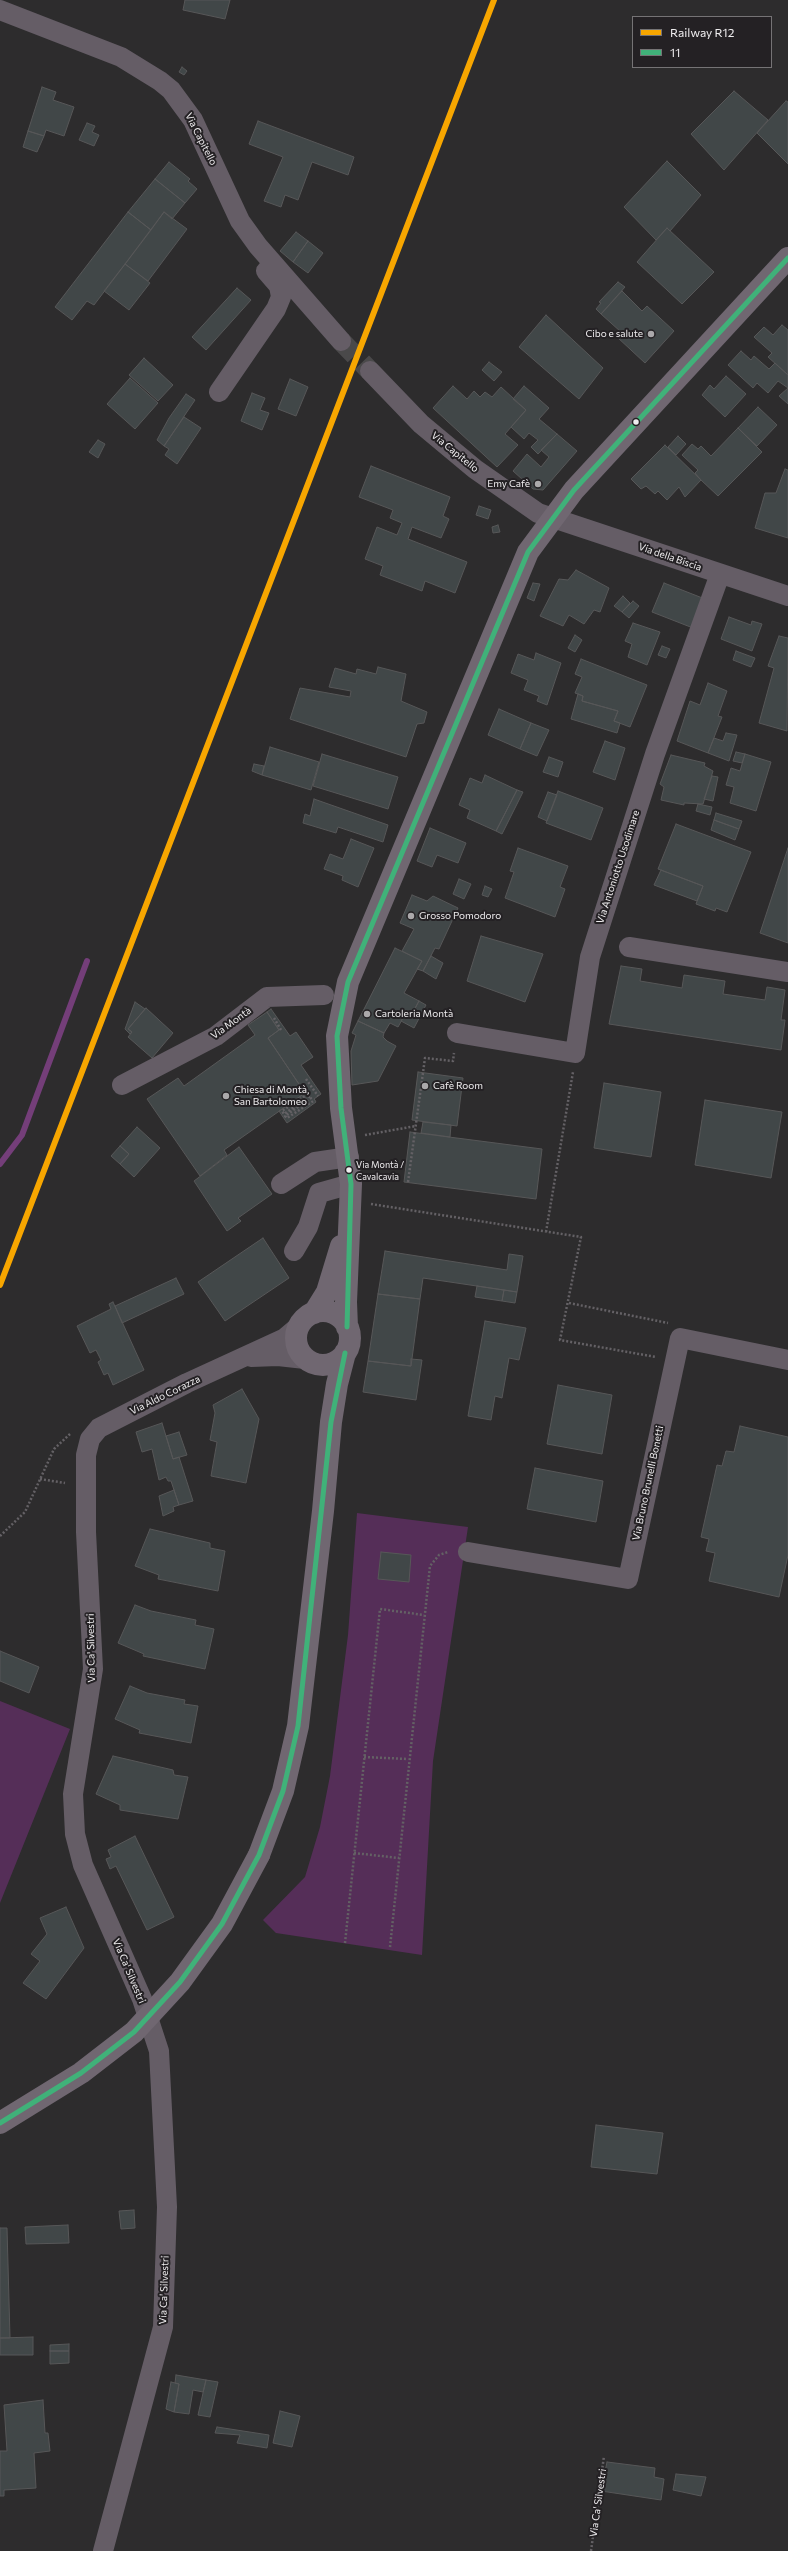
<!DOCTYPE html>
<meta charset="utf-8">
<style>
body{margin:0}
#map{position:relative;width:788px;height:2551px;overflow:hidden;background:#2d2c2d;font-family:Commissioner,sans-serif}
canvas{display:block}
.legend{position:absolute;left:632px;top:16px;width:140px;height:52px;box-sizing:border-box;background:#242124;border:1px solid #757375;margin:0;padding:5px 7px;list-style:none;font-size:12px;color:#efedef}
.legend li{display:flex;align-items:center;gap:8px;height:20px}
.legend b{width:20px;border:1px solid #757375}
</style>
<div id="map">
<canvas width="788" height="2551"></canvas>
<ul class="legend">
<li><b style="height:5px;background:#f7a600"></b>Railway R12</li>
<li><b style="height:5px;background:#40b179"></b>11</li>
</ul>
</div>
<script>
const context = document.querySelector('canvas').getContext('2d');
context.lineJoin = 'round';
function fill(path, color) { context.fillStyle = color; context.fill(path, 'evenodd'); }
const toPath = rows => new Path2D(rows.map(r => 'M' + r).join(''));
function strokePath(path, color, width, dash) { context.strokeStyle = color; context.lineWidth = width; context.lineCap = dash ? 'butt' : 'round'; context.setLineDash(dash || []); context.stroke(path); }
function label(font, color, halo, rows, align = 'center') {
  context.font = font + ' Commissioner,sans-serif'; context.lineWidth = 4; context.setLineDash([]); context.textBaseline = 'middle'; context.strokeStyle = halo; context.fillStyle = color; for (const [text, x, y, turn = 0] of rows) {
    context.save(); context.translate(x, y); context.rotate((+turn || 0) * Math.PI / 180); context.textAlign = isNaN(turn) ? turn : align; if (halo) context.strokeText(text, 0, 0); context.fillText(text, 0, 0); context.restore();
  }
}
fill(toPath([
 [357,1513,468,1527,433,1761,422,1955,276,1933,263,1920,305,1877,320,1827,330,1776,348,1635],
 [0,1701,70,1729,0,1903]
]), '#552e58');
strokePath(toPath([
 [0,1164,22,1135,87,961]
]), '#743e79', 6);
const building = toPath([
 [185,0,230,0,225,19,183,10,185,0],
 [182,67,187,71,184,75,179,72,182,67],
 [42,87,56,92,53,100,74,107,64,136,46,130,44,136,28,131,42,87],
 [734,91,768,120,724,170,691,134,734,91],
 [786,101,788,102,788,164,757,133,786,101],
 [258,121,354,157,348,175,312,162,298,200,285,195,281,207,264,201,283,157,249,144,258,121],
 [87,123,95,126,92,132,99,135,94,146,79,140,87,123],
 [28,131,44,136,37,152,23,147,28,131],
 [667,161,701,195,670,231,667,228,656,240,624,207,667,161],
 [169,162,190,179,188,181,197,189,185,203,155,179,169,162],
 [155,179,185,203,172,219,164,212,151,230,128,212,155,179],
 [128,212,151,230,94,305,87,301,72,320,55,307,128,212],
 [164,212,187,229,148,281,125,264,164,212],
 [667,228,714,272,682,304,637,262,667,228],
 [296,232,308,241,293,262,280,251,296,232],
 [308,241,323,253,308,273,293,262,308,241],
 [125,264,150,283,129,310,104,291,125,264],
 [618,282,625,287,601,314,596,309,601,303,599,302,618,282],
 [237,288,251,300,206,350,192,337,237,288],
 [622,291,642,311,647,306,674,331,645,363,617,337,621,332,601,314,622,291],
 [546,315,603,368,579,399,519,347,546,315],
 [782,325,788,330,788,375,768,357,772,353,754,337,764,327,773,335,782,325],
 [741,351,751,360,754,356,769,369,775,363,788,375,788,388,778,381,768,393,757,383,753,388,728,365,741,351],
 [144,358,173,385,158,401,129,375,144,358],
 [489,362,502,372,494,381,482,370,489,362],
 [726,376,746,394,725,417,702,395,710,385,714,389,726,376],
 [130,378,158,403,135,429,107,404,130,378],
 [290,379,308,387,296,416,278,409,290,379],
 [453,386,467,399,474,391,480,397,485,392,492,397,501,387,526,410,505,434,518,445,497,467,433,408,453,386],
 [524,386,549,408,539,419,557,434,538,454,531,447,538,440,529,433,524,439,511,427,526,410,513,399,524,386],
 [788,388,788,404,779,396,788,388],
 [252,393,265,398,260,410,269,413,262,430,241,421,252,393],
 [186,394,195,400,164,446,157,440,169,418,186,394],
 [758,407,777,425,757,446,738,428,758,407],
 [184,417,201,428,177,464,165,455,169,449,164,446,184,417],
 [738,428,762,452,718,496,701,480,695,473,698,470,682,455,692,444,698,449,701,446,711,456,738,428],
 [557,434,577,451,543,490,533,489,513,471,527,454,541,467,549,457,541,450,557,434],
 [678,436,686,444,676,455,668,447,678,436],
 [98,440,105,444,98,458,89,452,98,440],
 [665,445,701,480,685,497,679,487,667,500,658,491,655,494,646,486,641,489,631,479,665,445],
 [371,466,450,497,443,516,449,519,441,538,412,527,408,539,467,562,455,593,425,581,422,591,380,575,383,566,365,559,377,527,397,535,402,523,390,518,393,510,359,497,371,466],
 [785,469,788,470,788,538,755,528,765,493,776,493,785,469],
 [479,506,491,510,488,519,476,515,479,506],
 [498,525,500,532,493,533,492,527,498,525],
 [576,570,609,588,600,612,594,610,584,624,569,615,563,626,540,616,559,579,568,580,576,570],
 [533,583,540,584,534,601,527,598,533,583],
 [664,583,705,599,693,628,652,612,664,583],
 [623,596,630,603,622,612,614,606,623,596],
 [633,601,639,606,629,618,622,612,633,601],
 [729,617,751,625,752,621,762,624,752,651,721,639,729,617],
 [633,623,660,632,647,665,628,657,632,644,625,641,633,623],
 [575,635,582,640,575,652,568,648,575,635],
 [779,636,788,638,787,731,759,723,774,668,768,666,779,636],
 [662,646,670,649,666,658,658,655,662,646],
 [736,651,755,658,751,667,733,660,736,651],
 [536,653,561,663,547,705,537,701,539,696,524,690,528,680,511,673,518,654,534,660,536,653],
 [581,659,647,685,630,727,614,721,618,711,582,701,583,696,575,693,582,677,575,674,581,659],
 [378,667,406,674,401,701,427,712,424,723,417,724,406,757,290,719,300,688,350,697,351,691,329,687,335,668,356,674,357,669,376,674,378,667],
 [708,683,727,691,718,716,722,717,708,753,677,741,690,701,700,705,708,683],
 [578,694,583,696,582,701,618,711,614,721,620,723,617,733,571,719,578,694],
 [499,709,531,723,520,749,488,735,499,709],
 [531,723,549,730,537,756,520,749,531,723],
 [726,733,737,735,729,761,708,753,714,738,723,741,726,733],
 [605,741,625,748,615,780,593,772,605,741],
 [270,747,319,762,311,790,262,775,270,747],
 [736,752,745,754,742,763,733,761,736,752],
 [322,754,398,777,388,809,313,786,322,754],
 [745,754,771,762,756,811,730,803,734,787,726,785,731,768,740,771,745,754],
 [671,755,705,763,704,766,713,771,703,804,684,803,684,805,661,800,664,787,660,784,671,755],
 [549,757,563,762,558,777,543,772,549,757],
 [254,764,264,766,262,775,252,771,254,764],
 [485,775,517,790,496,831,467,818,470,810,459,805,470,778,482,783,485,775],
 [712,776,718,777,713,801,704,799,712,776],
 [517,790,523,792,502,834,496,831,517,790],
 [558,791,603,808,591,840,546,823,558,791],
 [548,792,557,795,547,821,538,817,548,792],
 [314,799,388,825,383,842,338,827,336,833,303,823,305,814,310,816,314,799],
 [698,804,712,807,710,815,696,811,698,804],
 [716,813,742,821,739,829,714,820,716,813],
 [714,820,739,829,735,840,711,830,714,820],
 [676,824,751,852,727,912,716,908,715,911,696,904,703,886,658,869,676,824],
 [430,828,466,843,458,863,437,855,432,867,417,861,430,828],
 [351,839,374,848,358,887,342,880,343,876,324,869,330,854,343,859,351,839],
 [518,848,568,866,560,887,565,889,555,917,505,898,514,872,510,871,518,848],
 [788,848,788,943,760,933,788,848],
 [661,870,703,886,697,901,654,885,661,870],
 [459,879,471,884,464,899,453,894,459,879],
 [485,886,492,889,488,897,482,895,485,886],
 [412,895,427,901,433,896,458,908,439,949,435,948,423,971,417,969,422,961,402,951,414,929,400,923,412,895],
 [481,936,543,954,525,1002,467,981,481,936],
 [395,948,422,961,404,993,419,1001,412,1014,407,1011,398,1027,390,1023,384,1033,358,1021,395,948],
 [431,956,443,963,436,979,423,971,431,956],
 [621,966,642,969,640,981,682,988,684,975,725,981,723,994,765,1000,767,987,785,990,781,1020,785,1020,781,1050,609,1024,621,966],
 [419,1001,426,1005,414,1028,401,1021,407,1011,412,1014,419,1001],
 [135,1002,145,1009,128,1029,132,1032,130,1034,125,1029,135,1002],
 [146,1008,173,1033,152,1058,128,1037,132,1032,128,1029,146,1008],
 [271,1009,290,1036,296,1032,313,1057,301,1065,321,1094,314,1099,316,1102,287,1123,279,1111,305,1093,268,1038,279,1030,267,1012,271,1009],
 [267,1012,279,1030,268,1038,305,1093,224,1150,227,1155,200,1176,147,1099,178,1078,184,1086,255,1035,248,1025,267,1012],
 [358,1021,384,1033,383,1037,387,1041,396,1046,378,1081,352,1085,351,1051,356,1035,352,1033,358,1021],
 [418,1072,463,1078,457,1126,412,1120,418,1072],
 [604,1083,661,1092,651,1157,594,1148,604,1083],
 [705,1100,782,1112,771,1178,695,1165,705,1100],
 [423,1122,451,1125,450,1137,421,1133,423,1122],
 [137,1127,160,1148,134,1177,120,1164,129,1154,120,1146,137,1127],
 [410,1132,542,1149,536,1199,404,1182,410,1132],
 [120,1146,129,1154,120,1164,111,1156,120,1146],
 [239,1147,272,1194,238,1218,241,1221,227,1231,194,1181,239,1147],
 [263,1238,289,1278,225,1321,198,1282,263,1238],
 [385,1251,507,1270,509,1254,523,1256,517,1292,423,1278,420,1299,378,1294,385,1251],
 [176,1278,184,1294,122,1323,115,1306,176,1278],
 [477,1286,504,1290,502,1301,475,1297,477,1286],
 [504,1290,517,1292,515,1303,502,1301,504,1290],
 [378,1294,420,1299,411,1366,368,1361,378,1294],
 [113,1302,144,1370,113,1385,108,1373,104,1375,98,1362,101,1360,96,1350,90,1353,77,1326,111,1309,109,1304,113,1302],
 [485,1321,526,1328,519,1360,509,1358,502,1398,495,1396,491,1420,468,1416,485,1321],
 [411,1359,422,1360,416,1400,363,1392,368,1361,411,1366,411,1359],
 [558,1385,612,1395,602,1454,547,1444,558,1385],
 [242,1389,259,1419,246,1483,211,1476,217,1442,210,1440,215,1413,213,1405,242,1389],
 [162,1423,173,1459,179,1457,193,1501,179,1505,171,1481,168,1481,166,1477,159,1480,152,1449,142,1452,136,1432,162,1423],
 [740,1426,788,1437,788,1555,779,1597,709,1581,715,1553,706,1551,709,1539,701,1537,717,1465,722,1466,726,1451,734,1452,740,1426],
 [179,1432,187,1455,173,1459,166,1436,179,1432],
 [535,1468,603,1481,596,1522,527,1509,535,1468],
 [174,1490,179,1505,173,1507,174,1511,163,1516,159,1496,174,1490],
 [150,1529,210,1543,210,1548,225,1551,218,1591,158,1579,159,1575,135,1566,150,1529],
 [381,1552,411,1555,409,1582,378,1579,381,1552],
 [135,1605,151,1611,196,1620,195,1625,214,1629,205,1669,143,1656,144,1654,118,1643,135,1605],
 [0,1651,39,1667,29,1693,0,1681,0,1651],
 [130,1686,147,1693,185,1700,184,1704,198,1706,191,1743,139,1733,140,1730,115,1719,130,1686],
 [113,1756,173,1770,174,1775,188,1777,178,1819,120,1810,120,1805,96,1794,113,1756],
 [135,1836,174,1917,147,1930,116,1866,110,1869,106,1859,111,1857,108,1850,135,1836],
 [66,1907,84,1948,46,1999,23,1983,40,1961,31,1954,47,1934,40,1918,66,1907],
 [596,2125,663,2133,657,2174,591,2167,596,2125],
 [134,2210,135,2228,121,2229,119,2211,134,2210],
 [68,2225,69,2243,26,2244,25,2227,68,2225],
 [0,2228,7,2228,10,2338,0,2338,0,2228],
 [33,2337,33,2355,0,2355,0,2338,33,2337],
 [69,2344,69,2351,50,2351,50,2345,69,2344],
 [50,2351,69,2351,69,2363,50,2364,50,2351],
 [176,2375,206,2380,203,2392,193,2390,189,2414,174,2412,179,2384,175,2383,176,2375],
 [206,2380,218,2382,210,2417,198,2415,206,2380],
 [171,2382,179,2384,174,2412,166,2409,171,2382],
 [43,2400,45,2433,48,2433,50,2451,34,2453,36,2488,4,2490,4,2496,0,2496,0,2451,7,2451,4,2405,43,2400],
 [280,2411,300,2416,292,2447,273,2443,280,2411],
 [217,2427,269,2435,267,2448,237,2443,240,2435,215,2433,217,2427],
 [607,2462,655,2468,654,2477,664,2479,661,2500,601,2491,607,2462],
 [676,2474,706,2477,701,2496,673,2490,676,2474]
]);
fill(building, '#414748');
strokePath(building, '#575758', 1);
strokePath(toPath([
 [341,341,370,371]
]), '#4a494a', 20, [20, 10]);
strokePath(toPath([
 [274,1018,281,1030],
 [306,1079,318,1096],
 [308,1094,282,1111,284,1114,310,1096,311,1098,285,1116,287,1118,315,1100],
 [365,1135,416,1126],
 [408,1182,425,1058,453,1061,454,1053],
 [371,1204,581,1237,560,1340,656,1357],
 [546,1232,573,1072],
 [569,1303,668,1323],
 [40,1479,65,1483],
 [0,1536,25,1512,54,1449,70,1434],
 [364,1757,408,1759],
 [354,1853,399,1858],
 [345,1943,380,1609,424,1615],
 [390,1947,430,1566,439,1555,448,1552],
 [591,2551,604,2456]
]), '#646165', 2.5, [2, 2]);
strokePath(toPath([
 [0,10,121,57,160,81,171,90,193,120,240,221,258,246,341,341],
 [370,371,421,424,475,469,538,513,788,596],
 [219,392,276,309,281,297,279,286,266,271],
 [629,947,788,972],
 [457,1033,575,1053,590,957,655,754,720,574],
 [122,1085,216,1036,267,997,324,995],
 [281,1184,315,1162,349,1157],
 [294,1251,308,1227,319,1193,351,1184],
 [251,1357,278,1356,305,1359],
 [468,1552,628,1579,680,1338,788,1360],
 [103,2551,163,2327,167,2207,159,2051,142,1999,83,1865,75,1834,73,1794,93,1669,86,1532,86,1455,90,1439,99,1428,187,1383,285,1338,298,1327]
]), '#655d66', 20);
strokePath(toPath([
 '296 1338a27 27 0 1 1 54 0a27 27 0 1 1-54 0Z',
 [314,1313,327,1292,341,1246],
 [347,1327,346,1302,351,1184,341,1108,337,1036,348,982,528,552,574,490,788,258],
 [259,1855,283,1791,298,1726,323,1511,331,1422,337,1384,345,1353]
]), '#706771', 22);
strokePath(toPath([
 [0,2123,81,2073,134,2032,180,1982,222,1924,259,1855]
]), '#706771', 22);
strokePath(toPath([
 [347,1327,351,1184,341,1108,337,1036,348,982,528,552,574,490,788,258],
 [0,2123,81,2073,134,2032,180,1982,222,1924,259,1855,283,1791,298,1726,331,1422,345,1353]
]), '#40b179', 5);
strokePath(toPath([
 [0,1285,494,0]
]), '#f7a600', 6);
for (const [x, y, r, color] of [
 [651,334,4,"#aba9ab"],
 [636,422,3.5,"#efedef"],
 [538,484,4,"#aba9ab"],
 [411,916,4,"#aba9ab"],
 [367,1014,4,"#aba9ab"],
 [425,1086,4,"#aba9ab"],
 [226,1096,4,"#aba9ab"],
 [349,1170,3.5,"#efedef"]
]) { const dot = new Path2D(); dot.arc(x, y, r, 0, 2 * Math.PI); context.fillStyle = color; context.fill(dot); strokePath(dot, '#242124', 1.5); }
label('9px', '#efedef', '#242124', [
 ["Via Montà /",356,1165],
 ["Cavalcavia",356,1177]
], 'left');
label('10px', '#efedef', '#242124', [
 ["Via Capitello",201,139,63],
 ["Via Capitello",455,452,39],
 ["Via della Biscia",670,557,19],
 ["Via Antoniotto Usodimare",618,867,-72],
 ["Via Montà",231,1023,-36],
 ["Via Aldo Corazza",165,1395,-26],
 ["Via Bruno Brunelli Bonetti",648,1483,-78],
 ["Via Ca' Silvestri",91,1648,-91],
 ["Via Ca' Silvestri",129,1971,67],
 ["Via Ca' Silvestri",164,2290,-88],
 ["Via Ca' Silvestri",598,2503,-82]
]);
label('10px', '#efedef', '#242124', [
 ["Cibo e salute",643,334,"right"],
 ["Emy Cafè",530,484,"right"],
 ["Grosso Pomodoro",419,916],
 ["Cartoleria Montà",375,1014],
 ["Cafè Room",433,1086],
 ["Chiesa di Montà,",234,1090],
 ["San Bartolomeo",234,1102]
], 'left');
</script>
